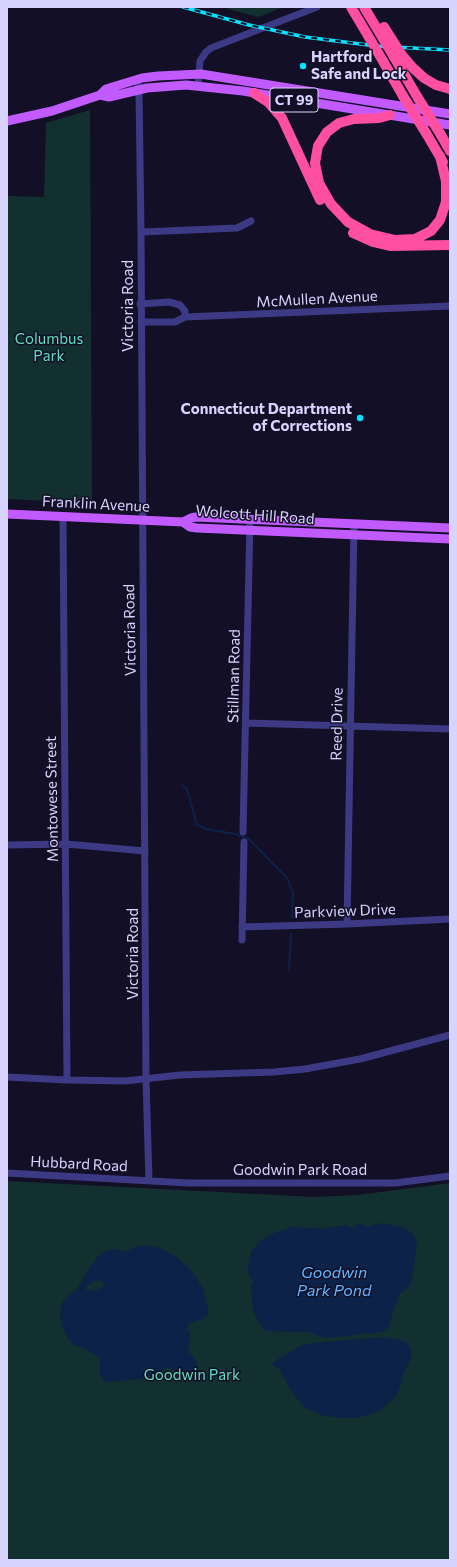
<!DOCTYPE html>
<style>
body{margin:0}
#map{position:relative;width:457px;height:1567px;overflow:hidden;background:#130f26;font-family:Commissioner,sans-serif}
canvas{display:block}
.frame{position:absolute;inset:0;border:8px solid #d9d4ff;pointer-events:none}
</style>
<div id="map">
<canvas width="457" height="1567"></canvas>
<div class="frame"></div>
</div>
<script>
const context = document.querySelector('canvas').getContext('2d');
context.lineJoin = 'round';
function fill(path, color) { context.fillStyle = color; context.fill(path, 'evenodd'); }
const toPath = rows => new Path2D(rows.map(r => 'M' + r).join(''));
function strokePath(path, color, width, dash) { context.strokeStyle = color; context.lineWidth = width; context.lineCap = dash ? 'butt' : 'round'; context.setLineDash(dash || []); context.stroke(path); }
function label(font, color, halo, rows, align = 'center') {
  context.font = font + ' Commissioner,sans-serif'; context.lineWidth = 3; context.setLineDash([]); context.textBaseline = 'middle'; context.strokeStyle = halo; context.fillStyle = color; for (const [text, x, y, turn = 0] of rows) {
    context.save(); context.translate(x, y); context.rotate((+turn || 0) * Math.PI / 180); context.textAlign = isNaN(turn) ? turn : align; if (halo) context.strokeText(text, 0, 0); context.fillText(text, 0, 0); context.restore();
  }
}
fill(toPath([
 [228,7,283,7,259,17,227,9],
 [90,110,92,503,7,499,7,196,44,197,46,123],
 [7,1181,315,1197,357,1195,450,1183,450,1560,7,1560]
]), '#12302f');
fill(toPath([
 [380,1223,406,1228,414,1236,417,1245,411,1285,399,1295,388,1328,381,1332,326,1338,308,1332,265,1331,253,1312,251,1285,253,1283,252,1278,249,1277,248,1266,252,1250,258,1243,272,1234,291,1227,323,1229,345,1225,352,1229,355,1226,359,1224,368,1227],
 [144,1245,159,1248,175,1256,192,1271,203,1289,208,1310,208,1314,201,1320,190,1323,187,1328,190,1334,188,1352,195,1359,198,1368,198,1381,194,1381,188,1374,178,1372,167,1367,151,1377,143,1379,105,1382,100,1376,100,1358,83,1348,74,1346,68,1339,62,1325,60,1314,61,1304,65,1299,77,1289,90,1267,100,1254,108,1250,117,1249,125,1252,137,1246],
 [96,1280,103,1282,104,1286,102,1288,94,1291,86,1290,86,1287],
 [383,1337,404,1341,408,1344,412,1351,411,1358,403,1375,402,1383,395,1397,379,1411,365,1416,356,1418,339,1418,321,1415,308,1409,301,1404,291,1391,279,1369,272,1365,273,1363,278,1359,303,1345,312,1343]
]), '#0c2248');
strokePath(toPath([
 [182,785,187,789,197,825,206,829,235,834,249,839,287,878,293,893,292,917],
 [289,970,291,934]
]), '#0c2248', 2);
strokePath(toPath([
 [137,79,139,89,141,232,146,1079,149,1181],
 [198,86,200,61,206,52,211,48,317,7],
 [141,232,237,228,251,221],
 [140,304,169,302,180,305,185,311,185,317],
 [141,322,175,322,185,317,450,306],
 [63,517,67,1080],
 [246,723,450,729],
 [243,832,250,520],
 [7,845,66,844,145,851],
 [347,924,354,524],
 [242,927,347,924,450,919],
 [242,940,244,842],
 [7,1077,67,1080,125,1081,180,1075,274,1072,305,1069,360,1059,450,1035],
 [7,1173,188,1183,395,1183,450,1176]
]), '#3d3a85', 7);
strokePath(toPath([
 [100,95,106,89,142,78,158,76,201,74,450,114],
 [7,121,52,111,100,95,109,97,147,88,186,85,243,91,450,125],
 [7,514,183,522],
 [183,522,190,527,197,528,450,539],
 [183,522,191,518,196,517,450,528]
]), '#c25bff', 9);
strokePath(toPath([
 [401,54,413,68,424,78,436,85,450,89],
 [394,57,418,98],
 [383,61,403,96],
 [254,93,268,102,282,118,320,200],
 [390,115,379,118,354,119,339,123,327,132,318,146,315,163,319,183,331,204,348,222,370,234,395,240,415,239,431,231,440,220,446,202,446,181,440,156],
 [426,133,443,162],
 [441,135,450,151],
 [353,233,373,242,390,246,450,245]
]), '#ff4fa3', 10);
const rail = toPath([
 [183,7,249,25,305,37,376,46,450,50]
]);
strokePath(rail, '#00e5ff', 3.5);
strokePath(rail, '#130f26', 2, [6]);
strokePath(toPath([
 [351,7,383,61],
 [364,7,394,57],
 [384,27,401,54],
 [403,96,426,133],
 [418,98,441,135]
]), '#ff4fa3', 10);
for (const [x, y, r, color] of [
 [303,66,4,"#00e5ff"],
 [360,418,4,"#00e5ff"]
]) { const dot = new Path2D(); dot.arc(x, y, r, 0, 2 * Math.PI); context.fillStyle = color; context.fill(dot); strokePath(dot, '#130f26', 1.5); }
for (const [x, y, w] of [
 [294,100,48]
]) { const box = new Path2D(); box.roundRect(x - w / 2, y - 12, w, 24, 3); context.fillStyle = '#130f26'; context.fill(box); strokePath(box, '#d9d4ff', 1); }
label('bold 14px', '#d9d4ff', null, [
 ["CT 99",294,100]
]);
label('bold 15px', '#d9d4ff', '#130f26', [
 ["Hartford",311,57],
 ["Safe and Lock",311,74],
 ["Connecticut Department",352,409,"right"],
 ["of Corrections",352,426,"right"]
], 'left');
label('15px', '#d9d4ff', '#130f26', [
 ["McMullen Avenue",317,299,-3],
 ["Victoria Road",128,306,-90],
 ["Franklin Avenue",96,504,3],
 ["Wolcott Hill Road",255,515,4],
 ["Victoria Road",130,630,-91],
 ["Stillman Road",234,676,-89],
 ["Reed Drive",337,724,-89],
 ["Montowese Street",52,799,-91],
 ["Parkview Drive",345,911,-2],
 ["Victoria Road",133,954,-90],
 ["Hubbard Road",79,1164,3],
 ["Goodwin Park Road",300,1170]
]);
label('15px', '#5fe0c0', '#130f26', [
 ["Columbus",49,339],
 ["Park",49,356],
 ["Goodwin Park",192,1375]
]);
label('italic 16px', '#62b6ff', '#130f26', [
 ["Goodwin",334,1273],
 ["Park Pond",334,1291]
]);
</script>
